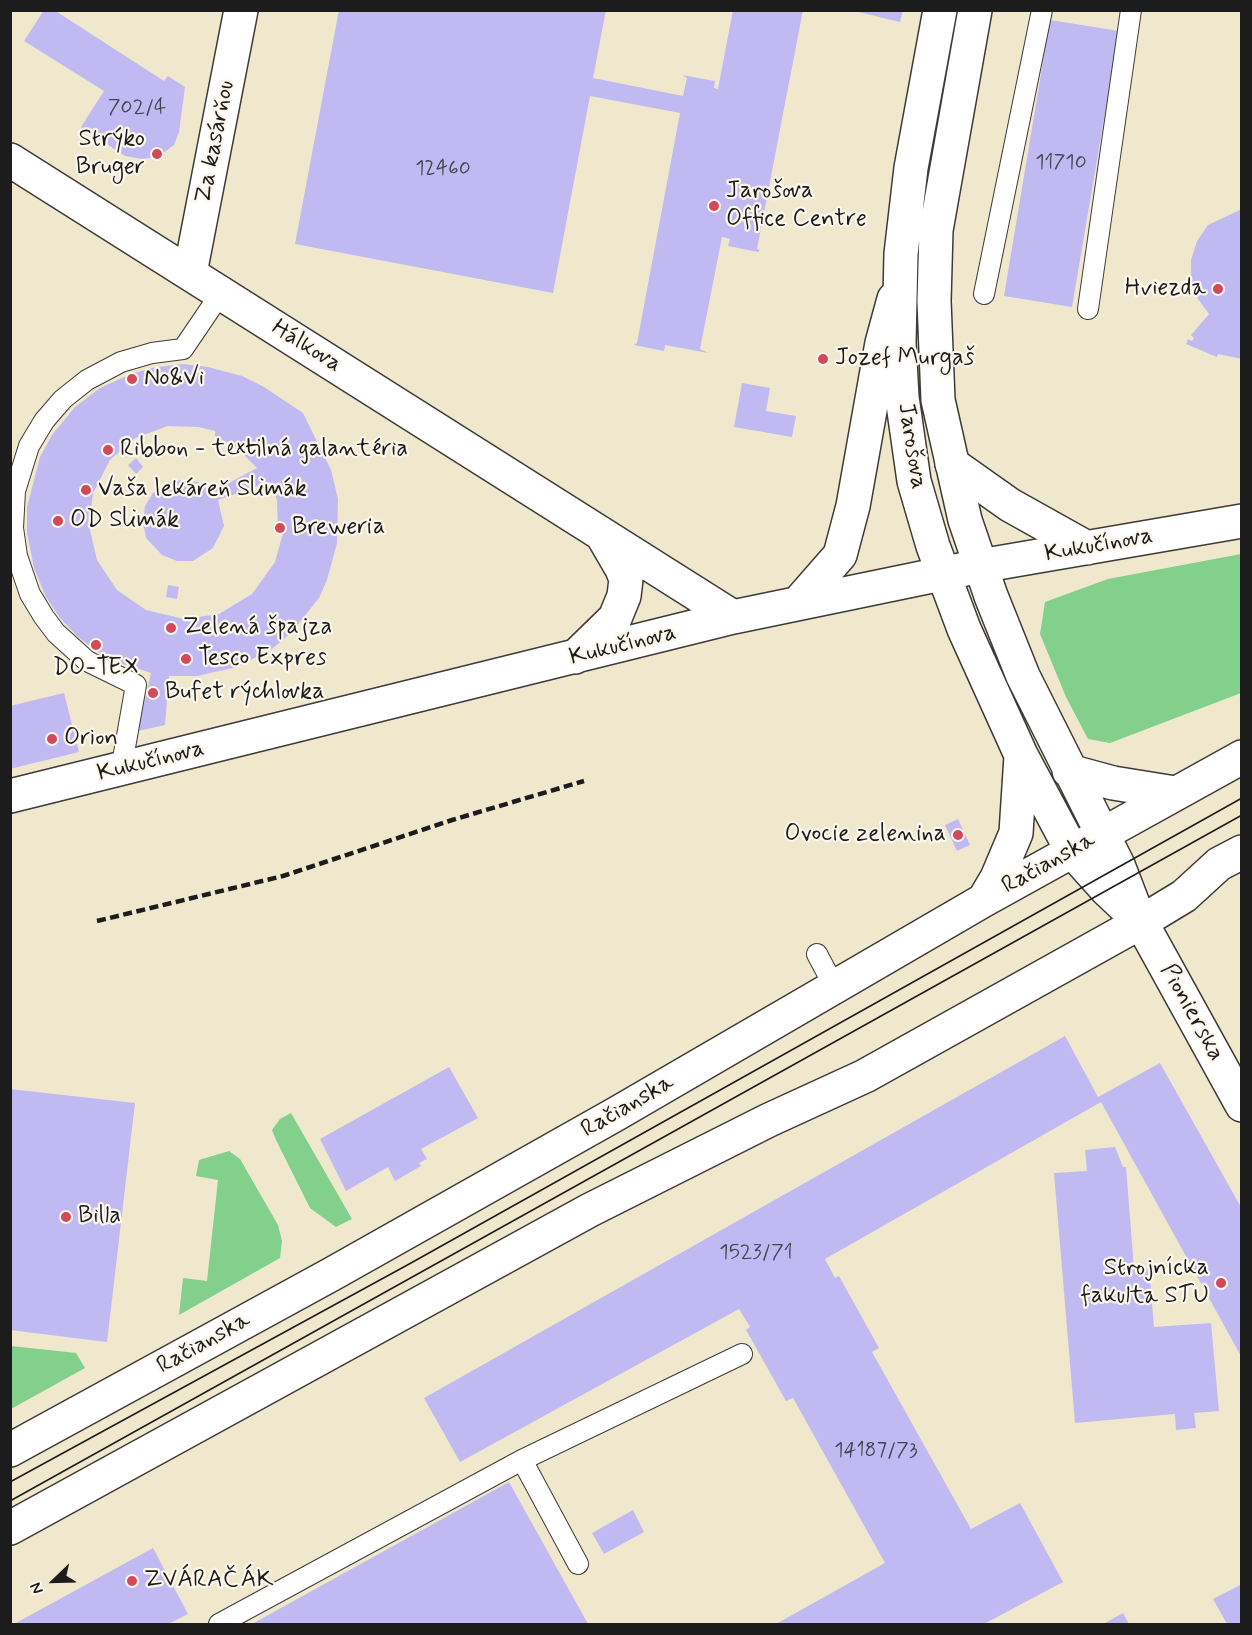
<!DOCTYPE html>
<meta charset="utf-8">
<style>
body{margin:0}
#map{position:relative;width:1252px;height:1635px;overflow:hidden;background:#efe8cd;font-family:Mynerve,sans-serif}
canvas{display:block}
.frame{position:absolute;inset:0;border:12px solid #1c1c1c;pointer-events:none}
.north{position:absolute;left:24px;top:1551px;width:60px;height:60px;-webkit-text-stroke:4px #fbf7ec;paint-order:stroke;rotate:247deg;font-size:16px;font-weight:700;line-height:24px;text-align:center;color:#1c1c1c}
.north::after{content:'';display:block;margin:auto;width:21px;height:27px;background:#1c1c1c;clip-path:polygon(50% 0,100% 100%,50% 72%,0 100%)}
</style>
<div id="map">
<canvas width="1252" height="1635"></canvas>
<div class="frame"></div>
<div class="north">N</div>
</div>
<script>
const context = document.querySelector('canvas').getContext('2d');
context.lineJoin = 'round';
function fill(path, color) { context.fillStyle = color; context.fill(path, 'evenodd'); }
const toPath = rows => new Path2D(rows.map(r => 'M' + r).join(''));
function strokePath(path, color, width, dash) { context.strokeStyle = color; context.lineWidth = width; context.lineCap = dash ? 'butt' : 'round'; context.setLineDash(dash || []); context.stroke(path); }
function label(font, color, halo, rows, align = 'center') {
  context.font = font + ' Mynerve,sans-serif'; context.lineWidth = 4.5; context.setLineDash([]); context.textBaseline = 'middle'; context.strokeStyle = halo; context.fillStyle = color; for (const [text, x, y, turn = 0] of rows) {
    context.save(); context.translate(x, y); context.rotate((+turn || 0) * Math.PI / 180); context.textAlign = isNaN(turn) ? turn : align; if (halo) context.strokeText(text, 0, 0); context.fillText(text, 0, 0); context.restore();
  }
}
fill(toPath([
 [1241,554,1241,693,1110,743,1088,739,1066,697,1040,634,1045,602,1108,579],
 [291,1113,352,1219,336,1227,310,1208,276,1140,272,1130,280,1119],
 [229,1151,240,1159,278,1225,282,1241,280,1258,179,1315,183,1278,207,1281,218,1180,196,1176,199,1160],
 [11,1346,76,1353,85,1368,11,1409]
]), '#83cf8c');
fill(toPath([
 [44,10,54,10,164,81,168,76,185,87,179,132,174,145,158,157,142,159,125,156,81,127,104,91,24,41],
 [339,10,606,10,593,78,683,96,687,78,682,75,715,81,714,88,718,89,733,10,803,10,757,249,760,250,758,252,728,246,730,239,722,237,700,349,708,353,665,345,664,351,634,345,637,343,680,113,590,96,553,293,295,244],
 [850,10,903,10,900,22],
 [1050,20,1119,31,1072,307,1004,296],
 [1242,209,1242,359,1218,354,1217,357,1186,344,1188,339,1192,341,1194,338,1191,335,1209,314,1198,299,1191,280,1191,260,1197,241,1208,225],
 [183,364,208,367,242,376,264,387,303,413,331,470,338,499,337,543,327,580,319,598,292,632,272,649,237,667,197,676,169,676,165,725,138,731,151,673,117,662,101,654,78,637,60,618,46,597,34,568,27,533,27,507,40,457,52,435,75,407,100,388,133,373,157,367],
 [168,426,199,427,215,431,215,436,235,446,257,468,212,492,198,482,181,480,166,483,153,493,145,506,143,522,146,538,162,555,177,561,193,561,213,548,224,526,218,500,270,482,277,500,278,532,283,533,275,562,252,594,219,614,184,619,146,610,117,590,97,560,89,526,93,493,110,460,135,438],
 [742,383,770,388,766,411,796,416,792,437,734,427],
 [136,458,143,467,136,474,128,465],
 [168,585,179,587,177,599,166,597],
 [64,693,79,752,10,769,10,706],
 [958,819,970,845,957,851,945,825],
 [1065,1036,1098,1097,1160,1063,1242,1209,1242,1358,1101,1102,825,1259,835,1278,839,1276,879,1348,872,1352,971,1529,1020,1503,1063,1582,984,1624,776,1624,885,1563,793,1398,786,1401,746,1330,750,1327,739,1309,460,1462,424,1398],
 [449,1067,478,1118,421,1149,427,1159,419,1163,421,1166,395,1181,388,1167,346,1191,320,1139],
 [10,1089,135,1103,107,1342,10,1330],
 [1115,1147,1123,1167,1126,1167,1134,1269,1149,1268,1154,1327,1211,1323,1219,1411,1194,1413,1196,1428,1176,1430,1175,1414,1075,1423,1054,1173,1087,1171,1085,1150],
 [509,1482,588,1624,252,1624],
 [633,1510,644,1532,604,1554,592,1533],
 [153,1548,188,1614,168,1624,14,1624],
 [1242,1584,1242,1624,1227,1624,1213,1599],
 [1123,1613,1129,1624,1103,1624]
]), '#c1baf2');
const service = toPath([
 [984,294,1042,10],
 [1088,309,1131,10],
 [121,770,136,685,87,661,56,633,44,617,30,594,17,556,13,528,15,491,29,446,44,421,63,399,87,380,121,362,152,353,183,349,221,293],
 [817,954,834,986],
 [522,1460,578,1564],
 [219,1624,522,1460,742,1354]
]);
const minor = toPath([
 [190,273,241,10]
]);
const tertiary = toPath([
 [10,160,733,617],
 [952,464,1010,505,1087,548],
 [798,603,840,555,853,506,882,343,894,299],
 [575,657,615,618,624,596,626,579,622,569,604,538],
 [10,796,733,617,980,566,1242,521],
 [1141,922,1242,1105]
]);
const secondary = toPath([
 [940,10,911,168,901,254,899,343,902,397,914,481,933,546,964,629,1021,755,1072,851,1107,890,1141,922],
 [975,10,936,230,934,301,938,400,965,520,991,596,1023,676,1118,865,1136,912],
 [1069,771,1113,783,1175,793],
 [984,900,997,878,1016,833,1021,756],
 [10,1450,332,1274,616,1114,984,900,1242,757],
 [10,1528,590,1210,769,1120,865,1076,1141,922,1184,896,1219,864,1242,852]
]);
strokePath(service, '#3c3b37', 22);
strokePath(minor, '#3c3b37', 36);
strokePath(tertiary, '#3c3b37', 36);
strokePath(secondary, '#3c3b37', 36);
strokePath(service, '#fff', 20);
strokePath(minor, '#fff', 33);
strokePath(tertiary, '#fff', 33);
strokePath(secondary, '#fff', 33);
strokePath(toPath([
 [10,1482,411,1263,1242,798],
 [10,1501,1242,815]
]), '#1c1c1c', 1.5);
strokePath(toPath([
 [97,921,283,876,452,820,584,781]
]), '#1c1c1c', 4.5, [9, 4.5]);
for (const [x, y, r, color] of [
 [157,154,6,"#d1495b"],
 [714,206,6,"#d1495b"],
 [1218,289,6,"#d1495b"],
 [823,359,6,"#d1495b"],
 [132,379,6,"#d1495b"],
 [108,450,6,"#d1495b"],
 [86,490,6,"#d1495b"],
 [58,521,6,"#d1495b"],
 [280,528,6,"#d1495b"],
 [171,628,6,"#d1495b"],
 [96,645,6,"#d1495b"],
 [186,659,6,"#d1495b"],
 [153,693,6,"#d1495b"],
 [52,739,6,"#d1495b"],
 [958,835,6,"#d1495b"],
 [66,1217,6,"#d1495b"],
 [1221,1283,6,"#d1495b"],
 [132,1581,6,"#d1495b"]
]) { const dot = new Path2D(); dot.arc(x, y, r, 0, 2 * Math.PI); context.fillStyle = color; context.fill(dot); strokePath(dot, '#fbf7ec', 2); }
label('21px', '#454452', null, [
 ["702/4",137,109],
 ["11710",1061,164],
 ["12460",443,170],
 ["1523/71",756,1254],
 ["14187/73",876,1452]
]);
label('24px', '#1c1c1c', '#fbf7ec', [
 ["Strýko",145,140,"right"],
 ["Bruger",145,168,"right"],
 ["Jarošova",726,192],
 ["Office Centre",726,220],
 ["Hviezda",1206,289,"right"],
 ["Jozef Murgaš",835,359],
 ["No&Vi",144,379],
 ["Ribbon - textilná galantéria",120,450],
 ["Vaša lekáreň Slimák",98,490],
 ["OD Slimák",70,521],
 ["Breweria",292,528],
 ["Zelená špajza",183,628],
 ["Tesco Expres",198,659],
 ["DO-TEX",96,669,"center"],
 ["Bufet rýchlovka",165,693],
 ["Orion",64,739],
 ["Ovocie zelenina",946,835,"right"],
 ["Billa",78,1217],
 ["Strojnícka",1209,1269,"right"],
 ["fakulta STU",1209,1297,"right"],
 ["ZVÁRAČÁK",144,1581]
], 'left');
label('24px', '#1c1c1c', '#fbf7ec', [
 ["Za kasárňou",216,142,-79],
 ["Hálkova",306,347,32],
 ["Jarošova",911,446,81],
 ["Kukučínova",1099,546,-10],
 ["Kukučínova",623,646,-14],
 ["Kukučínova",151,762,-14],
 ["Račianska",1049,864,-29],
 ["Pionierska",1191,1013,61],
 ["Račianska",628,1107,-30],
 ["Račianska",204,1344,-29]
]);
</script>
